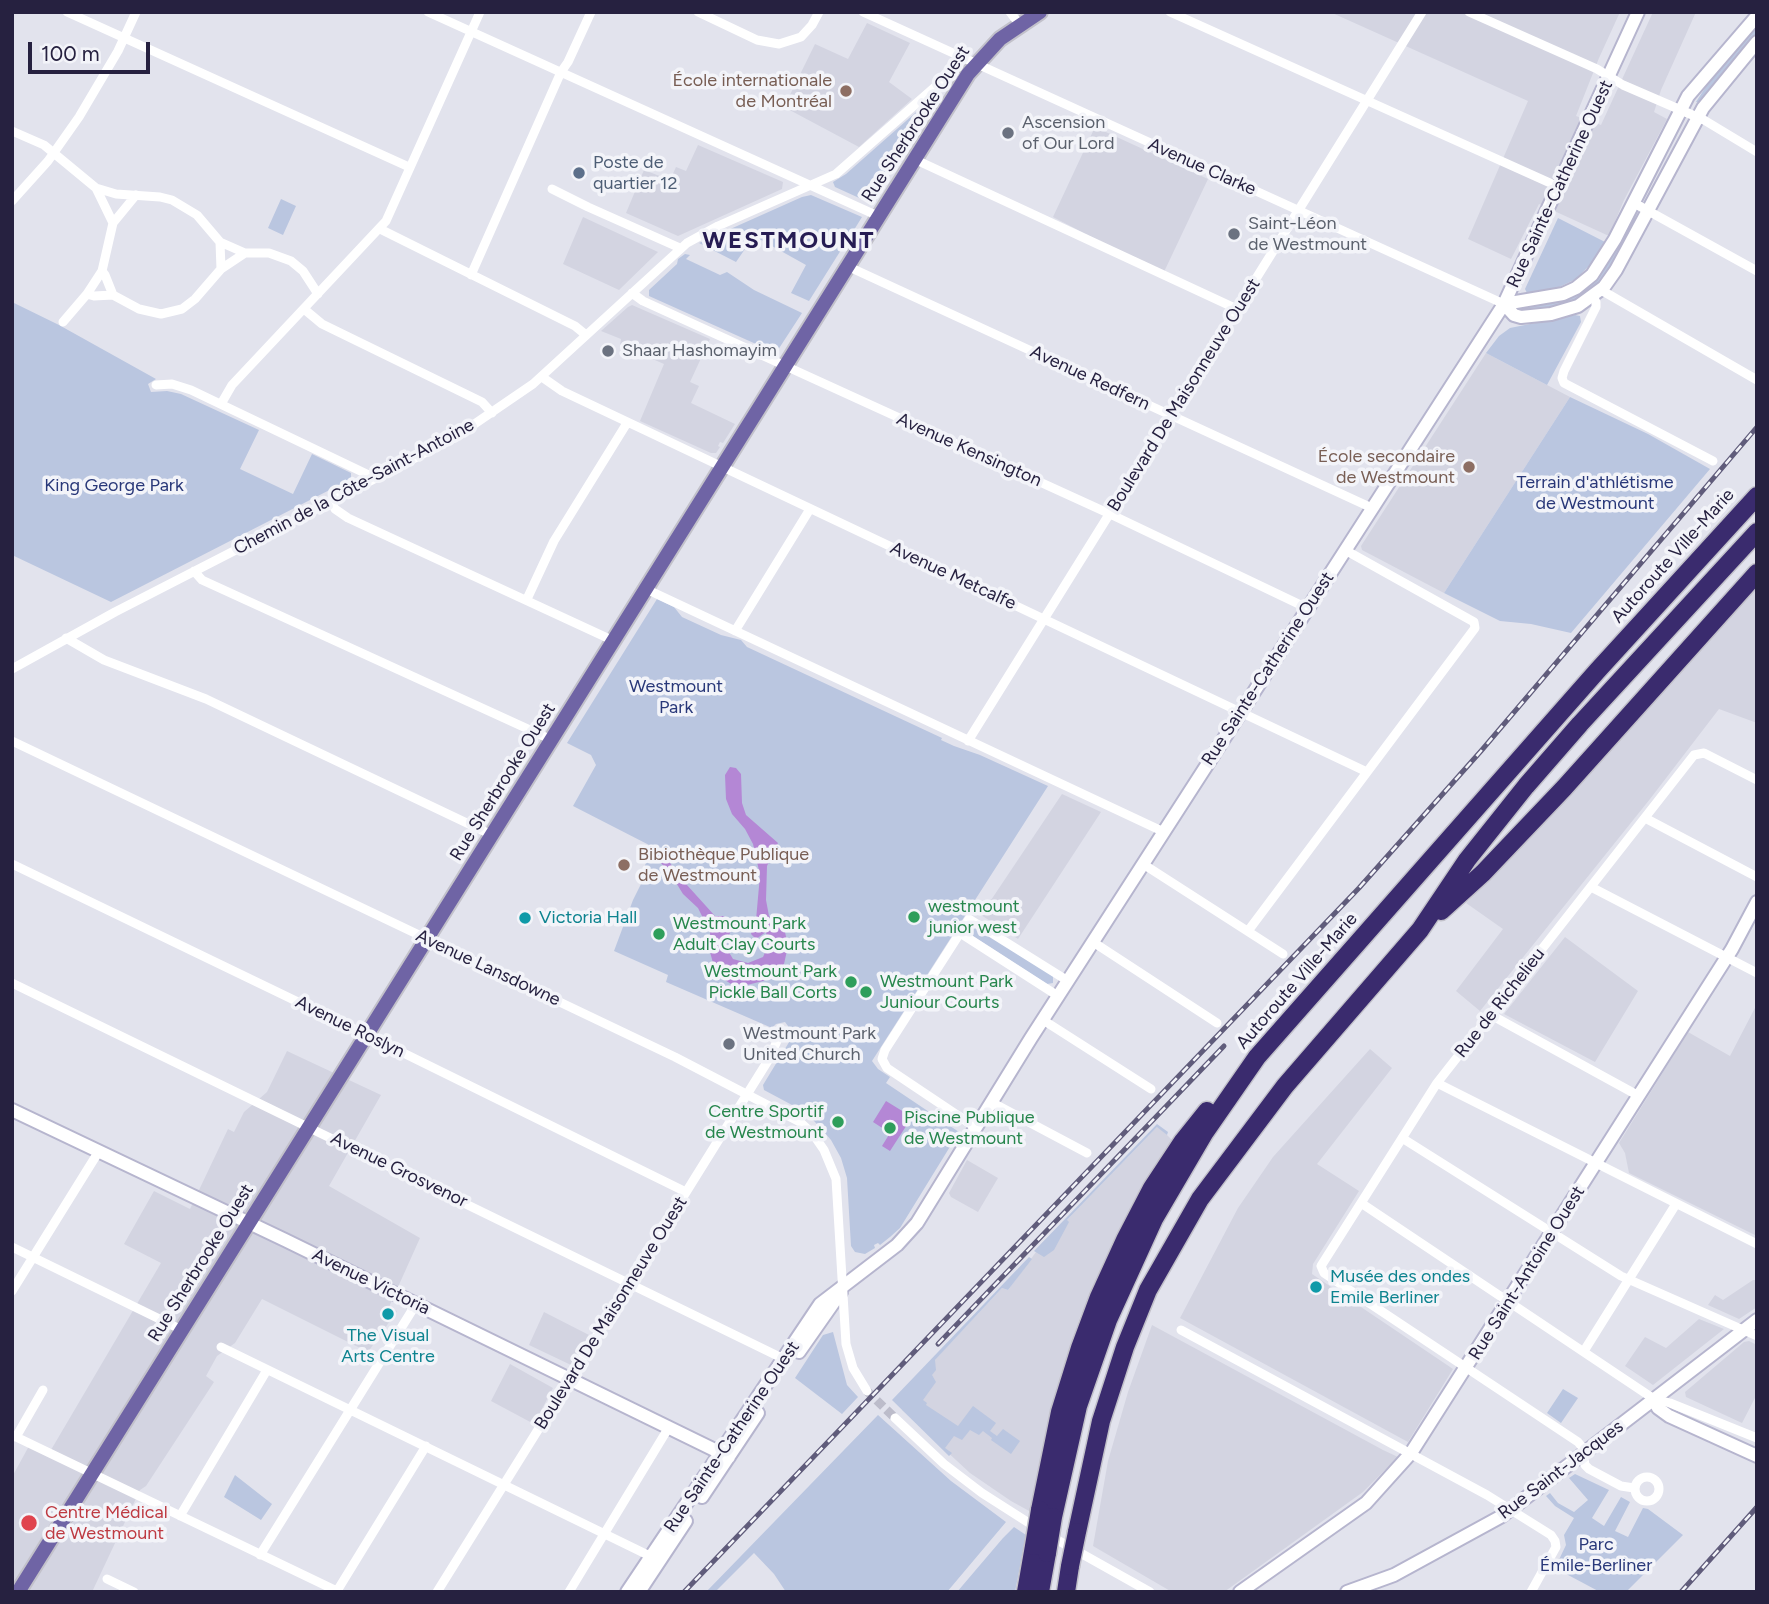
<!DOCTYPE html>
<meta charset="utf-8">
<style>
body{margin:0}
#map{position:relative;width:1769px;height:1604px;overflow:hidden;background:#e2e3ed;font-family:Figtree,sans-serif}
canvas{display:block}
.frame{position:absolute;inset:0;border:14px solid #262140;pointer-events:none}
.scale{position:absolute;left:28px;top:42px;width:122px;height:32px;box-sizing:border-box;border:4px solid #262140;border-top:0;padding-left:9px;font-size:21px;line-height:24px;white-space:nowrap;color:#262140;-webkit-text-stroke:5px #f3f4f9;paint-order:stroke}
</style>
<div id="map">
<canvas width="1769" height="1604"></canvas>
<div class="frame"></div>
<div class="scale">100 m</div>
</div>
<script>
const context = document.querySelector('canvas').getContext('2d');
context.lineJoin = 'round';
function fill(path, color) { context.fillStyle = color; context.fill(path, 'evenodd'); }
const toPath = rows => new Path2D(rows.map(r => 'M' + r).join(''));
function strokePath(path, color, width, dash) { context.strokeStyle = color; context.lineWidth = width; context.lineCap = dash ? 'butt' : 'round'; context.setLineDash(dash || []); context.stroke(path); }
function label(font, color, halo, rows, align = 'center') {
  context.font = font + ' Figtree,sans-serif'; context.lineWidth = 7; context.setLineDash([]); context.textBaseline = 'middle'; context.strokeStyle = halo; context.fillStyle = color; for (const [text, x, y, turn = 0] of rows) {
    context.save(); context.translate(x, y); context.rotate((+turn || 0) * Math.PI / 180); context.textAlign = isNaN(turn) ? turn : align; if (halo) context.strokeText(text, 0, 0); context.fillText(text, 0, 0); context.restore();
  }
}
fill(toPath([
 [1330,12,1620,12,1599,58,1576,116,1601,125,1653,12,1696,12,1661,90,1654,112,1667,119,1624,200,1609,236,1539,204,1511,259,1468,239,1528,101],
 [867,23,910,43,889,82,912,99,859,147,784,107,815,44,848,59],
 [1095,127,1208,179,1163,274,1053,217],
 [698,145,783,182,782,189,678,236,626,213,644,170,670,180,676,167,686,171],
 [583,217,658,252,619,290,563,264],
 [632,305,710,339,690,382,699,386,691,403,735,424,723,443,720,442,718,446,720,447,716,453,711,453,640,421,664,364,620,345,621,339,601,331,628,307],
 [1486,353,1570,397,1444,593,1362,550,1361,546],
 [1757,585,1757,723,1719,709,1650,799,1480,1011,1456,991,1503,929,1466,903,1674,681],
 [1062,794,1101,812,1018,939,981,915],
 [1565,937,1638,991,1595,1062,1504,1014],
 [1757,1004,1757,1236,1629,1173,1625,1153,1619,1143,1688,1032,1730,1056],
 [1370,1049,1392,1068,1317,1164,1359,1191,1313,1264,1312,1274,1453,1369,1408,1442,1180,1318,1238,1208,1273,1157],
 [287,1051,381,1095,329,1186,420,1238,389,1307,397,1311,368,1352,262,1299,235,1343,217,1356,206,1376,214,1382,146,1486,140,1490,92,1592,12,1592,12,1477,29,1446,48,1455,161,1263,124,1244,154,1191,190,1209,228,1129,234,1132,244,1112,267,1092],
 [1158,1126,1174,1142,1105,1264,1080,1317,1062,1371,1031,1512,1011,1501,970,1473,902,1410,928,1367,1002,1288,1008,1290,1036,1252],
 [967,1160,998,1178,978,1212,951,1197,949,1193],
 [1753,1280,1757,1280,1757,1307,1739,1319,1708,1305,1715,1295,1723,1300],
 [544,1312,589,1335,571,1365,529,1345],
 [1699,1319,1724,1329,1653,1385,1625,1366,1645,1337,1666,1348],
 [1152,1325,1383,1450,1398,1457,1363,1492,1224,1592,1172,1592,1093,1546,1108,1461,1128,1392],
 [1749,1341,1757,1345,1757,1394,1742,1423,1686,1397,1685,1392,1744,1342],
 [510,1364,553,1388,534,1424,491,1401]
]), '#d3d4e1');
fill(toPath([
 [1757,23,1757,35,1700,103,1696,102,1705,88],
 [940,91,871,202,868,202,835,187,833,182,846,174],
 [811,195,862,217,849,238,846,237,844,240,846,242,809,301,791,293,806,265,754,236,736,262,699,243,802,197],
 [281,199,296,206,283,235,268,228],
 [1632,217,1637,219,1605,278,1580,299,1557,308,1522,311,1523,307,1549,304,1574,295,1596,278,1609,260],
 [1558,218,1605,242,1595,260,1576,279,1555,289,1527,293,1525,289],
 [685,254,690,255,686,259,720,275,727,272,754,290,802,313,776,353,649,296,649,290,677,264,678,259],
 [12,302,59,325,156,379,148,384,151,392,167,391,181,394,259,430,240,469,293,494,312,454,351,473,351,479,111,602,12,555],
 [1575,315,1580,316,1581,322,1547,385,1486,353,1499,336,1510,328],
 [1570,397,1648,434,1710,469,1571,633,1531,624,1500,621,1444,593],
 [657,599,674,607,682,617,721,635,741,640,747,647,942,738,941,740,954,746,980,755,1048,786,872,1061,878,1069,890,1077,886,1083,959,1132,900,1228,890,1237,880,1245,878,1243,874,1245,875,1248,865,1254,855,1252,851,1246,847,1178,841,1158,831,1140,807,1113,764,1090,763,1085,794,1034,785,1022,776,1024,772,1028,666,982,668,975,614,951,633,900,646,874,642,872,653,847,573,806,596,765,591,755,567,743],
 [975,927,1053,976,1053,983,1047,984,970,934,971,928],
 [1157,1124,1168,1132,1167,1135,1157,1127,1067,1220,1069,1222,1054,1250,1044,1257,1034,1251],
 [1029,1257,1032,1259,1008,1290,1002,1288,935,1360,936,1370,932,1375,936,1382,923,1400,927,1403,926,1405,958,1426,973,1406,996,1423,990,1431,997,1436,1003,1429,1020,1441,1011,1454,991,1440,992,1438,983,1431,979,1435,970,1430,962,1440,954,1436,945,1448,952,1453,949,1456,892,1400],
 [833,1332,847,1385,858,1397,842,1414,795,1378,823,1335],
 [1563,1389,1578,1398,1561,1423,1547,1413],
 [878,1415,951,1481,1006,1522,947,1592,786,1592,774,1574,754,1553,715,1592,706,1592],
 [1575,1474,1609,1490,1592,1518,1604,1526,1621,1497,1630,1502,1615,1531,1628,1537,1643,1508,1648,1509,1683,1535,1626,1592,1600,1592,1555,1568,1566,1545,1564,1535,1574,1518,1555,1506,1546,1496,1550,1493,1558,1503,1574,1512,1588,1500,1569,1478],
 [235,1475,272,1504,261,1520,224,1497],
 [1014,1527,1026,1535,1015,1592,957,1592,1003,1538]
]), '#bac6e0');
fill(toPath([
 [730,767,736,768,741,774,742,803,746,815,778,843,767,866,766,900,769,916,785,932,788,946,784,964,776,974,763,981,747,985,731,984,719,976,715,970,710,952,710,932,698,908,683,894,670,873,660,862,658,855,661,853,665,855,677,874,715,916,723,916,732,921,734,924,726,942,727,949,733,959,748,963,763,957,768,946,766,932,756,939,751,934,756,920,760,875,753,844,745,829,732,814,726,799,725,775],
 [886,1101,912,1117,890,1151,882,1146,890,1133,873,1122]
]), '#b487d5');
strokePath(toPath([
 [867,1391,895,1418]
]), '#bcbcca', 9, [9, 4.5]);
const secondary = toPath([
 [1504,304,1563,294,1576,288,1592,275,1615,239,1688,96,1757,16],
 [1504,304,1514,315,1521,317,1551,314,1578,306,1604,287,1616,270,1703,108,1757,42],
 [12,1110,285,1240,729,1457],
 [799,1352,841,1292],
 [1654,1399,1658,1408,1669,1416,1757,1456],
 [702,1497,758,1413],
 [627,1592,820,1304,897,1245,917,1223,1031,1038,1504,304,1638,12],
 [639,1592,686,1521],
 [1240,1592,1366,1503,1411,1453,1732,949,1757,902],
 [1347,1592,1394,1575,1502,1516,1757,1320]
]);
const primary = toPath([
 [18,1592,968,74,1000,39,1040,12]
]);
const highway = toPath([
 [1441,911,1483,873,1564,788,1757,573],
 [1040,1510,1060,1412,1080,1348,1099,1297,1125,1240,1152,1188,1183,1141,1207,1111],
 [1053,1517,1078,1406,1108,1320,1154,1219,1205,1132,1257,1057,1598,670,1757,496],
 [1077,1532,1101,1421,1125,1347,1148,1290,1200,1199,1285,1086,1420,930,1467,860,1526,786,1580,724,1757,532],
 [1026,1592,1034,1546],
 [1040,1592,1047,1553],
 [1066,1592,1070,1566]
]);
strokePath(secondary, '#b6b5ce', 16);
strokePath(primary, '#c2c1ca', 18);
strokePath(highway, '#c2c1ca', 21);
strokePath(toPath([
 [67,12,409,167],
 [428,12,878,216],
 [698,12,757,40,779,44,801,37,812,25,819,12],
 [863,12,1504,304],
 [1010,12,1020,25],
 [1170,12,1559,187],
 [1469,12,1597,69,1623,85,1704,120,1757,152],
 [12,131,44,145,96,188,116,194,160,197,172,200,197,215,220,242,245,253,269,253,291,261,303,271,318,294],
 [914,159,1237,309],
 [96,188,113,223,102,271,105,275,113,295,139,309,161,314,182,309,195,299,221,269,245,253],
 [552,189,588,207,680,248],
 [12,201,48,161,79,117,118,51,136,12],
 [1634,203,1757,271],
 [113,223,136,195],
 [380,229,575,326,586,335],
 [220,242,221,269],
 [847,266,1372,508],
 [471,275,561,72,568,62,591,12],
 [1601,290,1757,380],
 [632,293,643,301,1110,514,1307,608],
 [87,294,94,296,113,295],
 [1593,297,1596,302,1596,307,1564,371,1562,378,1564,383,1713,461],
 [304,309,322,324,482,402,492,413],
 [63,322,87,294,102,271],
 [542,377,562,391,1367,772],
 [156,385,172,384,191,390,375,478],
 [221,404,232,385,386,221,480,12],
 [331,501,335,509,348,518,614,641],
 [194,571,202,580,552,740],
 [646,589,1164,832],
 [527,599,554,541,627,423],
 [735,631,810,509],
 [66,638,104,660,206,699,492,835],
 [12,669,115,612,454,438,533,384,687,243,718,226,836,174,943,80],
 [12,741,675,1057,800,1122,813,1134,824,1150,836,1179,846,1344,853,1368,867,1391],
 [968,741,1422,12],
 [1645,818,1757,877],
 [12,864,381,1042,686,1192],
 [1143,864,1283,954],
 [1591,887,1757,973],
 [1248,931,1475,628,1474,622,1345,550],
 [960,933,1058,996],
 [1093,942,1217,1023],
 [12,983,784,1359],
 [1491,1015,1639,1096],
 [1043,1020,1151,1089],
 [1437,1083,1757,1244],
 [991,1102,1087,1153],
 [975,1127,887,1068,882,1059,885,1050,969,919,1068,981],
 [1402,1138,1621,1276,1757,1336],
 [1361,1203,1654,1399,1670,1403,1757,1438],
 [12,1247,182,1330],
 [12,1291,99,1151],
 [1181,1330,1487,1495,1551,1535,1555,1541,1556,1547,1531,1592],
 [221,1347,652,1557],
 [1584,1351,1676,1204],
 [895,1418,944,1464,982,1493,1043,1532,1150,1592],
 [12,1435,339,1592],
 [16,1437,43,1390],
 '1635 1489a12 12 0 1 1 24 0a12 12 0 1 1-24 0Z',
 [1634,1488,1621,1486,1589,1469,1585,1465,1582,1447,1578,1442,1324,1273,1321,1266,1437,1083,1694,755,1704,753,1757,780],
 [180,1516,267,1370],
 [260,1555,416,1304],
 [107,1579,134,1592],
 [337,1591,426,1446],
 [437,1592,769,1059,781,1032],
 [569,1592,669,1427]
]), '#fff', 9);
strokePath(secondary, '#fff', 12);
strokePath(primary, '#6f64a5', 14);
strokePath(highway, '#3a2b6e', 18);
const rail = toPath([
 [938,1344,1224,1046],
 [684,1592,1359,888,1481,751,1757,427],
 [1681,1592,1757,1507]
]);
strokePath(rail, '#605c7b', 5);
strokePath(rail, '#f3f4f9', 2.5, [8]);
const highwayBridge = toPath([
 [1034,1546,1040,1510],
 [1047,1553,1053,1517],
 [1070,1566,1077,1532]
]);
strokePath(highwayBridge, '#c2c1ca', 21, []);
strokePath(highwayBridge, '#3a2b6e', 18);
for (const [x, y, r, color] of [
 [846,91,7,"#8d6e63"],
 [1008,133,7,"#6b7280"],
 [579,173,7,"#5c6f8a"],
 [1234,234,7,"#6b7280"],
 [608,351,7,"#6b7280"],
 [1469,467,7,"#8d6e63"],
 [624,865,7,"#8d6e63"],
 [914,917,7,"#2e9e5b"],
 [525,918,7,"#0f9aa8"],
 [659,934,7,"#2e9e5b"],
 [851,982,7,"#2e9e5b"],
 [866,992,7,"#2e9e5b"],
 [729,1044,7,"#6b7280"],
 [838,1122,7,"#2e9e5b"],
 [890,1128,7,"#2e9e5b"],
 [1316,1287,7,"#0f9aa8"],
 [388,1314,7,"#0f9aa8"],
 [29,1523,9,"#e0444e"]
]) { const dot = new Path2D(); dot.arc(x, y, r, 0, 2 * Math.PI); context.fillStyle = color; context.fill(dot); strokePath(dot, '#f3f4f9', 2.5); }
label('18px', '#785e54', '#f3f4f9', [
 ["École internationale",832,81],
 ["de Montréal",832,102],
 ["École secondaire",1455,457],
 ["de Westmount",1455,478],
 ["Bibiothèque Publique",638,855,"left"],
 ["de Westmount",638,876,"left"]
], 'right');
label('18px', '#5b616d', '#f3f4f9', [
 ["Ascension",1022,123],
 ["of Our Lord",1022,144],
 ["Saint-Léon",1248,224],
 ["de Westmount",1248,245],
 ["Shaar Hashomayim",622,351],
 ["Westmount Park",743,1034],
 ["United Church",743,1055]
], 'left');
label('18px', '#262140', '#f3f4f9', [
 ["Rue Sherbrooke Ouest",916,124,-57],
 ["Avenue Clarke",1202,167,24],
 ["Rue Sainte-Catherine Ouest",1560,184,-65],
 ["Avenue Redfern",1090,378,25],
 ["Boulevard De Maisonneuve Ouest",1184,395,-58],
 ["Avenue Kensington",969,450,24],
 ["Chemin de la Côte-Saint-Antoine",354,487,-28],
 ["Autoroute Ville-Marie",1673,556,-48],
 ["Avenue Metcalfe",953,576,25],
 ["Rue Sainte-Catherine Ouest",1268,669,-57],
 ["Rue Sherbrooke Ouest",503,782,-58],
 ["Avenue Lansdowne",488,968,25],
 ["Autoroute Ville-Marie",1297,981,-49],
 ["Rue de Richelieu",1500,1003,-52],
 ["Avenue Roslyn",350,1027,26],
 ["Avenue Grosvenor",399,1170,26],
 ["Rue Sherbrooke Ouest",201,1263,-58],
 ["Rue Saint-Antoine Ouest",1527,1273,-58],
 ["Avenue Victoria",371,1282,26],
 ["Boulevard De Maisonneuve Ouest",611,1313,-58],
 ["Rue Sainte-Catherine Ouest",732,1437,-56],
 ["Rue Saint-Jacques",1561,1470,-37]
]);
label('18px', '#4e5e75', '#f3f4f9', [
 ["Poste de",593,163],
 ["quartier 12",593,184]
], 'left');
label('18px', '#293879', '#f3f4f9', [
 ["Terrain d'athlétisme",1595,483],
 ["de Westmount",1595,504],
 ["King George Park",114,486],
 ["Westmount",676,687],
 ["Park",676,708],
 ["Parc",1596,1545],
 ["Émile-Berliner",1596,1566]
]);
label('18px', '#27864d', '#f3f4f9', [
 ["westmount",928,907],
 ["junior west",928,928],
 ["Westmount Park",673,924],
 ["Adult Clay Courts",673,945],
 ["Westmount Park",837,972,"right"],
 ["Pickle Ball Corts",837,993,"right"],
 ["Westmount Park",880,982],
 ["Juniour Courts",880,1003],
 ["Centre Sportif",824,1112,"right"],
 ["de Westmount",824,1133,"right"],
 ["Piscine Publique",904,1118],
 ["de Westmount",904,1139]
], 'left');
label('18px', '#0d838f', '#f3f4f9', [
 ["Victoria Hall",539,918],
 ["Musée des ondes",1330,1277],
 ["Emile Berliner",1330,1298],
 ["The Visual",388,1336,"center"],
 ["Arts Centre",388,1357,"center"]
], 'left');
label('18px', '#be3a42', '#f3f4f9', [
 ["Centre Médical",45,1513],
 ["de Westmount",45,1534]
], 'left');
context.letterSpacing = '2px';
label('bold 24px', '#261c53', '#f3f4f9', [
 ["WESTMOUNT",789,241]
]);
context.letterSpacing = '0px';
</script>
